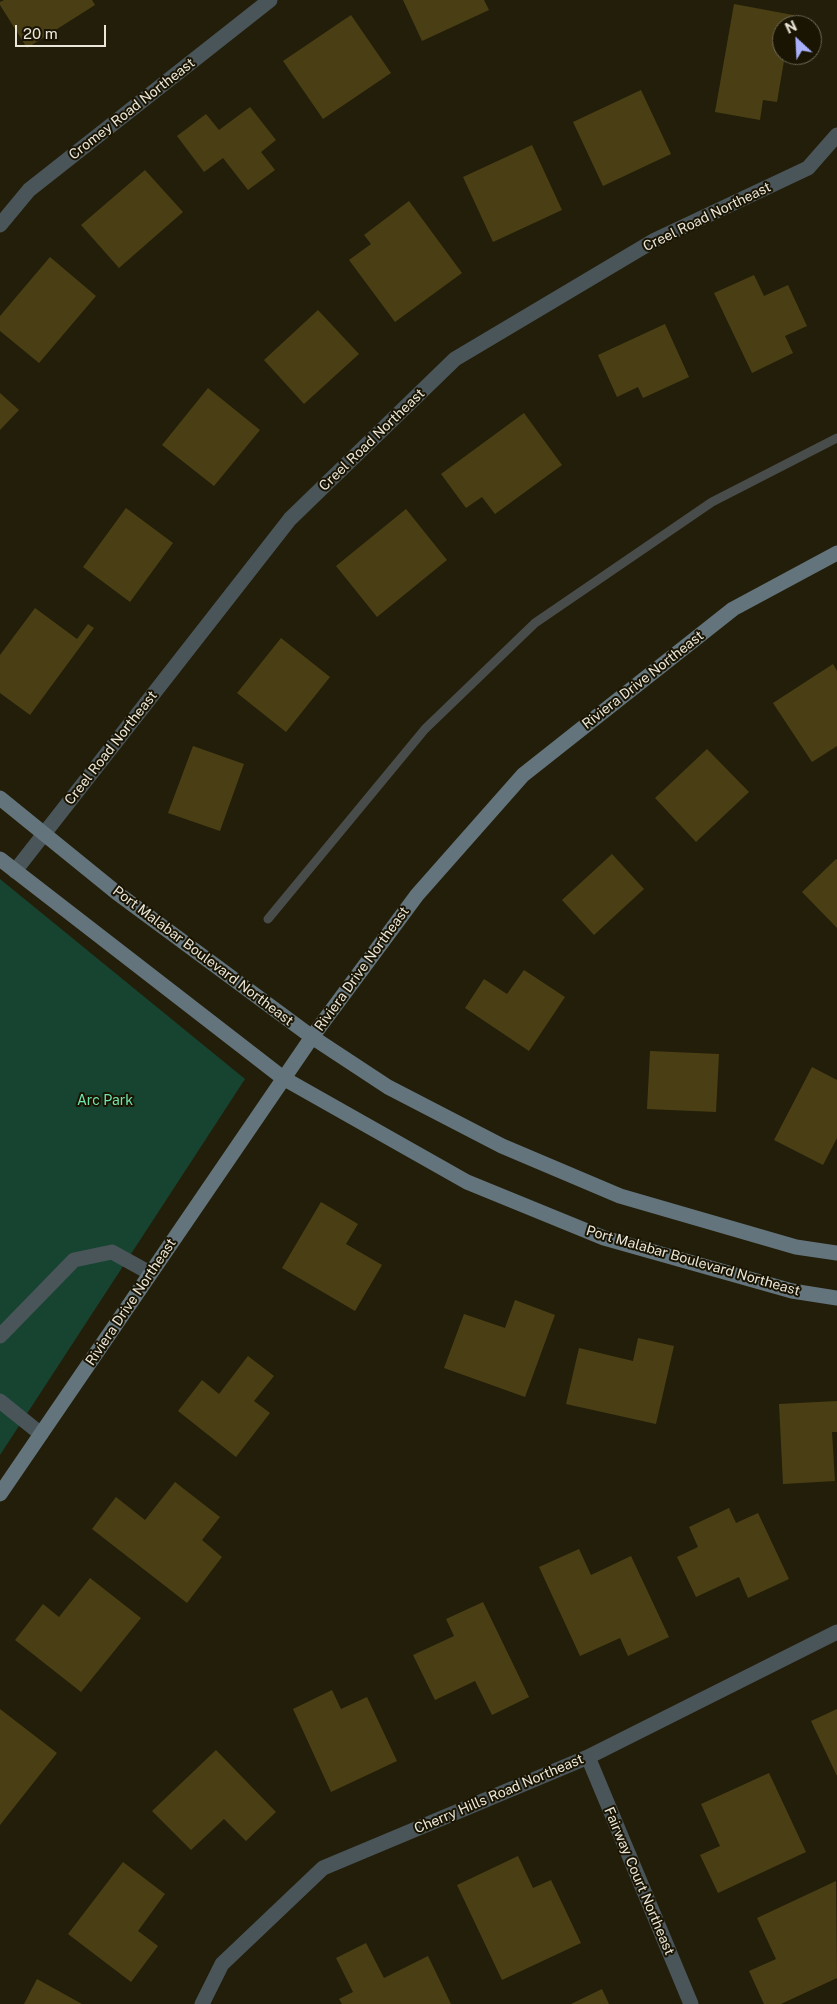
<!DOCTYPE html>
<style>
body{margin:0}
#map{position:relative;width:837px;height:2004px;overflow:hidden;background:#231e09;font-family:"Public Sans",sans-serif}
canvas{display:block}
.north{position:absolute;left:772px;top:15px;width:50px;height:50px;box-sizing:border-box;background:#1a1402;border:1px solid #6d6858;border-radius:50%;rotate:335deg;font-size:14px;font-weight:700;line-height:20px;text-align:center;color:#eae7da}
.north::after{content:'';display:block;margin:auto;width:18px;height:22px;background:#a9b0fc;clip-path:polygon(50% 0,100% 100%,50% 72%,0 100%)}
.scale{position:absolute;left:15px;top:25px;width:91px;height:22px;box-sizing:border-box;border:2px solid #eae7da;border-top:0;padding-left:6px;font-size:15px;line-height:18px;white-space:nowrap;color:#eae7da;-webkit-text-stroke:4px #1a1402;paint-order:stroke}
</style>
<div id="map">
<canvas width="837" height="2004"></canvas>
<div class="north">N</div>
<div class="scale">20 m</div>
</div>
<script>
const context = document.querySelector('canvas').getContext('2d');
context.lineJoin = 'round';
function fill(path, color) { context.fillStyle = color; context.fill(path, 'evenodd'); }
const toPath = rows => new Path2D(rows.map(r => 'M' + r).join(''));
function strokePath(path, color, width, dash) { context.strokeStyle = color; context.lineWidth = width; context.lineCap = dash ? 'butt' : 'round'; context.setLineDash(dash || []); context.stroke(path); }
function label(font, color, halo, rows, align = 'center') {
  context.font = font + ' "Public Sans",sans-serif'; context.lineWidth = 4; context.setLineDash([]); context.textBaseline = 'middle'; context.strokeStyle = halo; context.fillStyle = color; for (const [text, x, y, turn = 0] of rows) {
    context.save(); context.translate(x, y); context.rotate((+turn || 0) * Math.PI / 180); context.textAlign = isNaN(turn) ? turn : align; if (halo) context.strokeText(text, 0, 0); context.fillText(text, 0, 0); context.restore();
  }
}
fill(toPath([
 [0,879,245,1079,0,1455]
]), '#174430');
strokePath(toPath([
 [268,919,425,729,535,623,712,502,837,438]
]), '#484d4c', 9);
fill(toPath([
 [4,0,92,0,95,5,27,48,0,5,0,2],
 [403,0,484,0,489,10,422,41],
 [734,4,793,15,791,25,782,25,782,55,785,55,777,102,763,100,760,120,715,112],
 [351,15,391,73,323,119,283,61],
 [641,90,671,154,603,186,573,122],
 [250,107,276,140,261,152,275,170,248,190,223,158,204,172,177,136,206,114,219,130],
 [532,145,562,210,493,242,463,177],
 [145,170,183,212,119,268,81,225],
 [409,201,462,273,395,322,349,260,371,244,364,235],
 [50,257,96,296,39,363,0,331,0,316],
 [754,275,764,296,788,285,807,326,785,336,793,353,752,373,714,293],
 [318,310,359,354,304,404,264,360],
 [665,324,689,377,643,398,638,387,617,397,598,355],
 [208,388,260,430,214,486,162,445],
 [0,393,19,410,0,430],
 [524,413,562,465,495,514,482,497,466,508,441,474],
 [126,508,173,543,130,602,83,567],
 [406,509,447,560,377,617,336,566],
 [35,608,77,639,88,624,94,628,30,715,0,693,0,655],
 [281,638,330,677,286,732,237,693],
 [833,664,837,671,837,746,812,762,773,703],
 [193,746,244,764,220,831,168,813],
 [707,749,749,792,696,842,655,798],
 [612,854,644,889,594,935,562,900],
 [836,859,837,860,837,928,802,892],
 [524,970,565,997,529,1051,465,1008,484,979,507,994],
 [650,1051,719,1054,716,1112,647,1109],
 [812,1067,837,1080,837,1138,823,1165,774,1140],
 [321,1202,358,1224,346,1244,382,1265,355,1311,282,1268],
 [515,1300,555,1315,525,1397,444,1368,464,1314,505,1328],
 [638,1338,674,1346,656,1424,566,1404,579,1348,633,1361],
 [248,1356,274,1376,254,1401,270,1413,236,1457,178,1411,202,1380,219,1394],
 [837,1401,837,1432,832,1432,835,1481,783,1484,779,1404],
 [175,1482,220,1517,202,1540,222,1557,187,1603,92,1529,116,1497,145,1520],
 [729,1508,736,1523,758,1513,789,1579,748,1598,739,1577,696,1597,677,1557,698,1547,689,1527],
 [579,1549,591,1575,631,1556,669,1637,628,1656,620,1638,580,1656,539,1567],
 [90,1578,141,1618,81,1692,15,1640,43,1604,59,1617],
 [483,1602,529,1697,492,1715,475,1681,435,1700,413,1655,454,1636,446,1619],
 [332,1690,341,1709,367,1697,397,1761,331,1792,293,1709],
 [0,1709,57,1753,0,1825],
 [837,1709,837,1776,811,1721],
 [216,1750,276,1812,246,1841,224,1819,191,1850,152,1811],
 [769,1773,806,1852,718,1893,700,1855,720,1846,701,1804],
 [518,1856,533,1888,551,1880,581,1943,502,1980,457,1885],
 [123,1862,165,1894,138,1931,158,1946,131,1982,68,1934],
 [836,1881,837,1978,781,2004,764,2004,749,1971,776,1959,757,1918],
 [366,1943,384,1978,428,1956,451,2004,342,2004,339,1999,353,1992,336,1958],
 [37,1979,82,2004,24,2004],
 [602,1989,609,2004,571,2004]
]), '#4a3f14');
strokePath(toPath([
 [0,1336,74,1260,112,1252,150,1273],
 [0,1401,41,1434]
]), '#4a555a', 15);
strokePath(toPath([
 [0,225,29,190,270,0],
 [15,871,290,519,455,359,655,240,808,168,837,135],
 [588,1757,691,2004],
 [202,2004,222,1964,323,1868,588,1757,837,1632]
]), '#4a555a', 15);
strokePath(toPath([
 [0,798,117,893,312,1037,388,1087,502,1146,620,1196,796,1247,837,1253],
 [0,859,283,1078,467,1182,604,1238,792,1291,837,1298],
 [0,1494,312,1037,417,895,523,775,733,609,837,553]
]), '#63747c', 15);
label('14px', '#eae7da', '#1a1402', [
 ["Cromey Road Northeast",132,109,-38],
 ["Creel Road Northeast",707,217,-26],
 ["Creel Road Northeast",372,440,-44],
 ["Riviera Drive Northeast",643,680,-38],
 ["Creel Road Northeast",111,748,-52],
 ["Port Malabar Boulevard Northeast",203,956,37],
 ["Riviera Drive Northeast",362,969,-54],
 ["Port Malabar Boulevard Northeast",693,1261,16],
 ["Riviera Drive Northeast",131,1302,-56],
 ["Cherry Hills Road Northeast",499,1794,-23],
 ["Fairway Court Northeast",639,1881,67]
]);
label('14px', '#70e5af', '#1a1402', [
 ["Arc Park",105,1101]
]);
</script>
